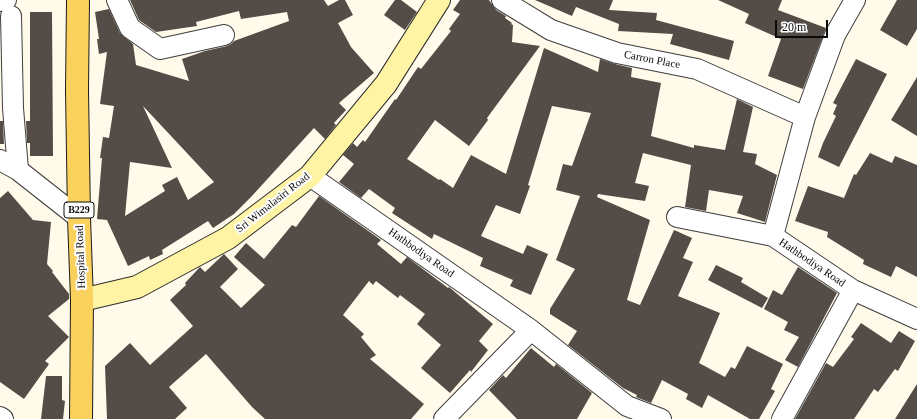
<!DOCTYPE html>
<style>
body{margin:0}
#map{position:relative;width:917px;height:419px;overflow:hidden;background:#fffae9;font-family:Georgia,serif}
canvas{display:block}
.scale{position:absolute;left:775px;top:20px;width:53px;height:18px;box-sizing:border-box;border:2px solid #0b0b0b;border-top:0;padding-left:5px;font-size:12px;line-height:14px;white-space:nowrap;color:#0b0b0b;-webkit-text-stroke:3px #fff;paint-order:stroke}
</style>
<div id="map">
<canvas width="917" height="419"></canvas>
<div class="scale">20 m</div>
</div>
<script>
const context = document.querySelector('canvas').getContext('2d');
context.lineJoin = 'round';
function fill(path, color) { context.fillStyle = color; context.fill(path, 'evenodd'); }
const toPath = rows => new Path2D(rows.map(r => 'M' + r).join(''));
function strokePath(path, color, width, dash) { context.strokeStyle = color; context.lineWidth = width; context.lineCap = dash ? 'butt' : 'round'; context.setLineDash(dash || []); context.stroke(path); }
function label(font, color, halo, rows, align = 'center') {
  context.font = font + ' Georgia,serif'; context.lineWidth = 4; context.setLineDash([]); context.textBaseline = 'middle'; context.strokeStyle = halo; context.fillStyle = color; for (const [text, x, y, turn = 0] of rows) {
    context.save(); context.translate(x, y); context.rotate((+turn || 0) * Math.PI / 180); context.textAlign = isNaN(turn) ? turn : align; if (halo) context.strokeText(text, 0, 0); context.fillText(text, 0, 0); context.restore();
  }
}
fill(toPath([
 [130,0,324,0,328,6,339,0,345,0,353,15,338,23,351,47,374,73,339,103,346,110,334,123,336,125,325,139,314,128,251,197,234,214,213,228,208,221,162,250,163,254,150,260,149,256,128,266,107,220,97,219,102,158,100,158,103,137,109,138,114,106,100,104,107,52,99,54,97,39,99,39,95,12,109,9,120,33,133,44,136,65,189,81,182,59,205,51,227,46,231,44,234,41,289,21,287,12,241,19,239,11,196,22,197,26,156,32,139,20],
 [143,106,214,182,188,200,177,177,162,185,165,191,125,216,130,162,172,168],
 [395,0,401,0,417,12,405,30,384,15],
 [460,0,489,0,496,10,506,16,505,18,512,23,511,24,513,25,512,42,540,46,487,118,488,120,469,146,435,120,407,159,439,180,440,179,453,188,471,155,506,174,544,48,598,72,600,59,615,64,632,68,631,77,661,83,651,136,694,148,694,145,725,150,737,99,753,107,743,152,757,154,755,164,777,175,765,222,737,213,743,196,709,190,706,211,685,207,691,165,643,153,635,183,649,186,645,201,598,194,597,197,650,220,627,300,640,305,674,230,692,238,683,258,693,262,678,296,720,313,699,363,725,377,731,367,735,369,747,346,783,364,771,389,775,391,759,419,750,419,708,395,702,408,686,399,688,394,662,380,651,403,636,397,637,395,623,388,568,345,577,331,550,314,550,309,575,269,556,260,580,196,556,190,563,164,572,166,591,113,552,106,528,185,530,186,520,214,496,205,481,236,523,254,527,245,548,254,531,295,510,286,513,280,480,266,483,258,434,234,432,239,392,213,395,208,369,189,361,198,339,182,354,164,343,155,353,143,357,147,363,140,365,142,395,99,396,100,418,67,421,69,451,31,449,29,460,14,453,10],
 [535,0,613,0,609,10,657,13,656,20,734,41,729,60,670,44,673,34,618,31,619,24,576,7,572,16],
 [718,0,782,0,778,10,826,28,803,89,768,76,781,39,745,23,749,14],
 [897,0,917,0,917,29,907,46,880,30],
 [30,12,52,12,53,156,30,156,30,143,27,143,26,121,30,121],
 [856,59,887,74,839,167,818,157,823,143,836,116,833,114,837,105,833,103],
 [917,77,917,136,891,120],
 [0,121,3,121,4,144,0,144],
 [870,153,892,163,895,156,917,165,917,277,896,266,891,277,863,264,864,260,827,237,828,232,795,221,808,186,844,198,854,174,856,175],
 [8,191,33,220,51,222,47,264,53,271,52,272,69,294,69,299,48,316,69,337,45,361,49,364,24,399,0,382,0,198],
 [319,196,381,240,377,244,401,264,407,257,448,288,449,287,493,324,479,341,488,350,471,372,470,370,450,393,421,368,441,345,417,324,425,314,400,295,398,298,376,281,373,285,369,281,343,315,364,334,361,337,376,355,370,359,424,404,411,419,265,419,252,407,206,354,169,387,187,408,175,419,107,419,105,366,130,343,150,365,193,326,170,300,186,285,185,283,200,267,205,272,224,254,238,269,220,287,241,308,265,285,234,257,246,243,264,259,292,225,296,227],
 [716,265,743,278,741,282,768,298,762,308,708,280],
 [798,267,837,293,798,367,785,360,799,337,784,330,788,322,764,309,773,290,782,295],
 [861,323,891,343,899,331,915,341,898,371,895,369,878,392,874,389,854,419,795,419,826,363,833,367,854,339,851,337],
 [531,348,554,367,556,364,592,393,577,419,517,419,489,390,503,375,506,378],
 [46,376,62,376,62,400,65,401,63,419,41,419],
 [917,384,917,419,895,419]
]), '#544c47');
const street = toPath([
 [117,0,130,28,160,49,224,35],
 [502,0,551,30,617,53,697,69,805,117],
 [0,1,6,0],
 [11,16,13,108,18,170],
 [0,160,18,170,79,218],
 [310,176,531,330,627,406,661,419],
 [677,217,773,236,853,290,917,319],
 [773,236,805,117,835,35,855,0],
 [0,417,3,419],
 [444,419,531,330],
 [782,419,853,290]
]);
const secondary = toPath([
 [82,300,137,287,228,238,310,176,386,84,439,0]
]);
const primary = toPath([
 [78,0,77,90,79,218,82,300,81,419]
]);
strokePath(street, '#3e3e3e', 22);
strokePath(secondary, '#2d2d2d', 24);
strokePath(primary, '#1c1c1c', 24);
strokePath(street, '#fff', 20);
strokePath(secondary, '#fff3a4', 22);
strokePath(primary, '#fbd15d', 22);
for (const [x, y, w] of [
 [79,210,30]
]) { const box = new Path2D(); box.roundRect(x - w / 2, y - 8, w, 16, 3); context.fillStyle = '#fff'; context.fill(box); strokePath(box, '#0b0b0b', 1); }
label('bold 10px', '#0b0b0b', null, [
 ["B229",79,210]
]);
label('11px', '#0b0b0b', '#fff', [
 ["Carron Place",652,60,11],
 ["Sri Wimalasiri Road",273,203,-38],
 ["Hathbodiya Road",421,253,35],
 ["Hospital Road",81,257,-92],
 ["Hathbodiya Road",812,263,34]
]);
</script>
